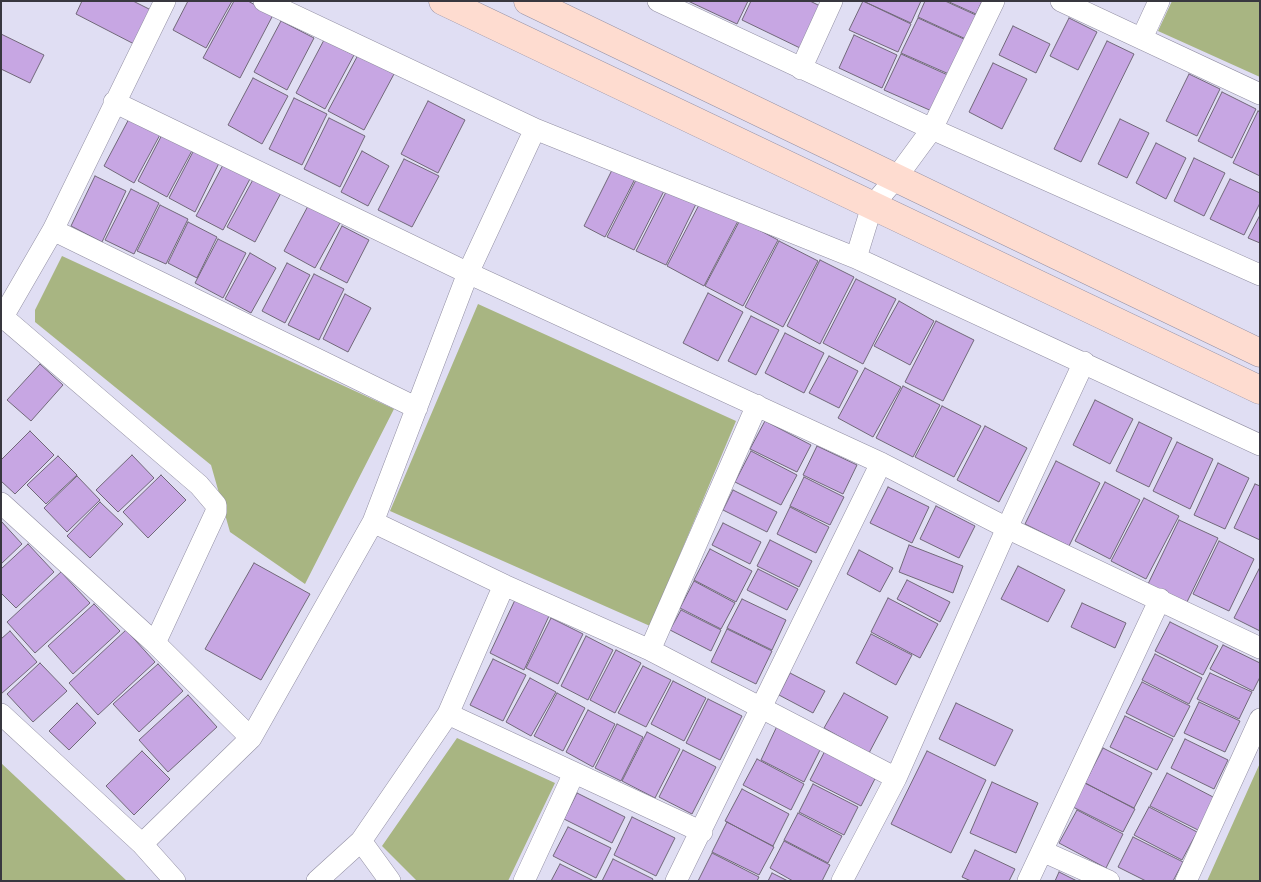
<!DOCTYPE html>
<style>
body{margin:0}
#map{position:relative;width:1261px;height:882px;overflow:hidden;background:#e0def3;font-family:"Roboto Condensed",sans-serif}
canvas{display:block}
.frame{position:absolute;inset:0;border:2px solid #38373f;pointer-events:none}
</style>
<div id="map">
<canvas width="1261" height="882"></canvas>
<div class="frame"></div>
</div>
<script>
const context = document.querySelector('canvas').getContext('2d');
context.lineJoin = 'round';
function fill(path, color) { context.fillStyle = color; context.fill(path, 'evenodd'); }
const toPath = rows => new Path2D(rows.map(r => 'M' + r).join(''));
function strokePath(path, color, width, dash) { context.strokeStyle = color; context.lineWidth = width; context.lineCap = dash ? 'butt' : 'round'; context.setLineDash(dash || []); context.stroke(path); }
fill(toPath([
 [1172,1,1260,1,1260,77,1158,31],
 [62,256,394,409,305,584,230,532,211,465,35,322,35,310],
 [478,304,736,421,650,626,390,511],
 [457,738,555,783,508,881,417,881,382,846],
 [1,763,127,881,1,881],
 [1260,763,1260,881,1207,881]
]), '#a8b582');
const building = toPath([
 [82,1,133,1,153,11,136,45,76,14,82,1],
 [188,1,232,1,206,48,173,30,188,1],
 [234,1,248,1,273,15,240,78,203,58,234,1],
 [688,1,748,1,737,24,688,1],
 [751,1,810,1,820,6,800,48,742,20,751,1],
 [863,1,921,1,911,23,863,1],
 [863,1,911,24,898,52,849,30,863,1],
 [925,1,945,1,978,16,968,40,918,17,925,1],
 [947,1,982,1,976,14,947,1],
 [918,18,966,40,951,75,901,53,918,18],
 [1069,18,1097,32,1078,70,1050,56,1069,18],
 [281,21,314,38,287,90,254,72,281,21],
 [1013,26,1050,44,1036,73,999,55,1013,26],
 [1,34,44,55,30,83,1,69,1,34],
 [854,35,897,55,882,88,839,68,854,35],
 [324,40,354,55,325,109,296,93,324,40],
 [1107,41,1134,54,1081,162,1054,149,1107,41],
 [901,54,950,76,934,112,884,90,901,54],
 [358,55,394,74,364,130,328,111,358,55],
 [993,63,1027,79,1002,129,969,112,993,63],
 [1189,74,1220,89,1197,136,1166,121,1189,74],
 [253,78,288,96,262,144,228,125,253,78],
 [1222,92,1256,109,1232,158,1198,141,1222,92],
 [294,98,327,114,302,165,269,149,294,98],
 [428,101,465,120,438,173,401,154,428,101],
 [1258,111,1260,112,1260,176,1233,163,1258,111],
 [131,115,162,131,134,183,104,166,131,115],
 [329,118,365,136,340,187,304,169,329,118],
 [1120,119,1149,133,1127,178,1098,164,1120,119],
 [165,129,195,145,167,197,138,181,165,129],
 [1156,143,1186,158,1166,199,1136,183,1156,143],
 [195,148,220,161,195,212,169,198,195,148],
 [362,151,389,166,368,206,341,192,362,151],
 [1194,158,1225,173,1204,216,1174,201,1194,158],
 [404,159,439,176,412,227,378,210,404,159],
 [224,163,251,177,223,230,196,216,224,163],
 [615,164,637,175,605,237,584,226,615,164],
 [95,176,126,191,102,242,71,226,95,176],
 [255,176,282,191,255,242,227,227,255,176],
 [638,176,665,189,634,250,607,237,638,176],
 [1230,179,1260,193,1260,203,1244,235,1210,219,1230,179],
 [131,189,159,203,134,254,105,240,131,189],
 [667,190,696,204,666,265,636,251,667,190],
 [701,201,738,221,704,286,667,266,701,201],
 [160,205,188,219,166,264,137,251,160,205],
 [308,206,340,223,315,268,284,251,308,206],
 [1260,215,1260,243,1248,238,1260,215],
 [740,220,778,240,743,306,705,286,740,220],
 [188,222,217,237,197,278,168,263,188,222],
 [342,226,369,240,347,283,320,269,342,226],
 [218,239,246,253,223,298,195,283,218,239],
 [779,241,818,261,783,327,745,307,779,241],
 [250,253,276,268,251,313,225,299,250,253],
 [820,260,854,277,820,344,787,326,820,260],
 [287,263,310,275,285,323,262,311,287,263],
 [314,274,344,289,319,340,288,325,314,274],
 [856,279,896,299,863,364,823,343,856,279],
 [708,293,743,312,718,361,683,343,708,293],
 [345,294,371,308,348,352,323,339,345,294],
 [899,301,934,321,910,365,874,346,899,301],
 [751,316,779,330,756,375,728,361,751,316],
 [936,321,974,340,943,401,905,382,936,321],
 [785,333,824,353,804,393,765,373,785,333],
 [829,356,858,371,839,408,809,393,829,356],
 [40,364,63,385,31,421,7,400,40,364],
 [865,368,901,387,873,437,838,418,865,368],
 [903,386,940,405,913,457,876,438,903,386],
 [1095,400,1133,419,1110,464,1073,445,1095,400],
 [942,406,981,426,954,477,915,457,942,406],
 [765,421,811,445,797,472,750,449,765,421],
 [1139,422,1172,438,1149,487,1116,471,1139,422],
 [985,426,1027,448,999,502,957,480,985,426],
 [30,431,54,455,15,494,1,481,1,460,30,431],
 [1177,442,1213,459,1190,509,1153,491,1177,442],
 [817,446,857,465,843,494,803,475,817,446],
 [751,451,797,475,781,505,735,482,751,451],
 [132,455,154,478,118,512,96,490,132,455],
 [58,456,77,475,46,504,27,485,58,456],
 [1056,461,1100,483,1069,546,1025,524,1056,461],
 [1218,463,1249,478,1225,529,1194,515,1218,463],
 [161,475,186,500,148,538,123,512,161,475],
 [77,476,100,500,67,532,44,508,77,476],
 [804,477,844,497,830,525,790,506,804,477],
 [1105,482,1140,500,1110,559,1075,541,1105,482],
 [1255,484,1260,486,1260,540,1234,528,1255,484],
 [888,487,929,507,912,543,870,523,888,487],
 [733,490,777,512,767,532,723,510,733,490],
 [1144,498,1179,516,1146,579,1111,561,1144,498],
 [100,502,123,524,90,558,67,536,100,502],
 [936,506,975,526,959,558,920,539,936,506],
 [790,507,829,527,816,553,777,534,790,507],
 [1179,520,1218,538,1187,602,1148,584,1179,520],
 [1,521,22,544,1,564,1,521],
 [723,523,761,542,750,564,712,545,723,523],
 [770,540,812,561,799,587,757,566,770,540],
 [1219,541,1254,559,1229,611,1193,594,1219,541],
 [28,544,54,572,16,608,1,593,1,569,28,544],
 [909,545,963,566,953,593,899,572,909,545],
 [710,549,752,571,736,602,694,580,710,549],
 [859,550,893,568,880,592,847,574,859,550],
 [254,563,310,594,261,680,205,649,254,563],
 [1018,566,1065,590,1048,622,1001,599,1018,566],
 [1260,567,1260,631,1234,618,1260,567],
 [758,569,798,589,787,610,747,590,758,569],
 [61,572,90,603,35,653,7,622,61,572],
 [907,580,950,602,940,622,897,599,907,580],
 [694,581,735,603,721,629,680,608,694,581],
 [888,598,938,624,920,658,871,632,888,598],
 [742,599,786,620,772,650,727,628,742,599],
 [515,600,549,616,524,670,490,653,515,600],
 [1082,603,1126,623,1115,648,1071,627,1082,603],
 [94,604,120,631,73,674,48,646,94,604],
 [681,610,721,630,711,651,670,630,681,610],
 [551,618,583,634,558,684,526,668,551,618],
 [1170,622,1218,646,1203,675,1155,651,1170,622],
 [727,629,772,651,756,684,711,662,727,629],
 [126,630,155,662,98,715,69,683,126,630],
 [10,631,37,662,1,694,1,639,10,631],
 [871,634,912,655,896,685,856,663,871,634],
 [586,636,613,650,588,700,561,686,586,636],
 [1223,645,1260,663,1260,677,1253,691,1210,669,1223,645],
 [616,650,641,663,615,713,590,700,616,650],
 [1155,654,1202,678,1189,704,1142,680,1155,654],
 [493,659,526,675,503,721,470,705,493,659],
 [40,663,67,691,33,722,7,694,40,663],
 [158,664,183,691,139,732,113,704,158,664],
 [643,666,671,680,646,727,618,713,643,666],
 [790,673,825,691,813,713,779,695,790,673],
 [1210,673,1252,692,1239,719,1197,699,1210,673],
 [530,678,556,692,531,736,506,722,530,678],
 [673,681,706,698,684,741,651,724,673,681],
 [1142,682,1190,706,1174,737,1126,713,1142,682],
 [557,693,585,708,563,751,534,736,557,693],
 [844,693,888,717,869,753,824,728,844,693],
 [188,695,217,727,168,772,139,740,188,695],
 [708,699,742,716,720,760,686,743,708,699],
 [1199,702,1240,721,1225,752,1184,733,1199,702],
 [77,703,96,723,69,750,49,731,77,703],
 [956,703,1013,730,995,766,939,739,956,703],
 [588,710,615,724,593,767,566,752,588,710],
 [1125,716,1173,739,1157,770,1110,747,1125,716],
 [617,724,643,737,621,781,595,768,617,724],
 [778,724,822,746,804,782,761,760,778,724],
 [647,732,680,749,655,798,622,781,647,732],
 [1185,739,1228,760,1214,789,1171,768,1185,739],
 [828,745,879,771,861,806,810,780,828,745],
 [1103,748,1152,773,1134,808,1085,783,1103,748],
 [683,750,716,767,692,814,659,797,683,750],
 [142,751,170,779,134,815,106,786,142,751],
 [927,751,986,780,951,853,891,824,927,751],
 [757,759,804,784,791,810,743,785,757,759],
 [1167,773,1215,798,1198,830,1150,806,1167,773],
 [992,782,1038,803,1016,853,970,833,992,782],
 [1085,783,1135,809,1123,832,1073,807,1085,783],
 [813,784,858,807,844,835,799,812,813,784],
 [742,789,789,814,773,846,725,821,742,789],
 [577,793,625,817,612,843,564,819,577,793],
 [1149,807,1197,832,1182,860,1134,835,1149,807],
 [1077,810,1123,834,1106,868,1059,843,1077,810],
 [798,813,842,836,828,863,784,840,798,813],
 [632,817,675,838,656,876,614,855,632,817],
 [727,822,774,847,759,875,712,852,727,822],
 [568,827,611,848,596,878,553,856,568,827],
 [1133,837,1183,862,1173,881,1146,881,1118,867,1133,837],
 [784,841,830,865,822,881,793,881,770,868,784,841],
 [975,850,1015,869,1009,881,971,881,962,877,975,850],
 [712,853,759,877,757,881,698,881,712,853],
 [613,859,653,879,652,881,602,881,613,859],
 [560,864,594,881,551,881,560,864],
 [1059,872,1077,881,1055,881,1059,872],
 [772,873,788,881,768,881,772,873]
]);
fill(building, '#c7a6e3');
strokePath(building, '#716879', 1);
const minor = toPath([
 [264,1,535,129,856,258,1260,445],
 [658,1,932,129,1260,275],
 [1061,1,1260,94],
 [1142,38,1159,1],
 [801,69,832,1],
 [114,102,468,273,881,463,1007,528,1260,648],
 [53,230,417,408],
 [856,258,872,206,896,178,932,129,994,1],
 [3,317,199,485,216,505,216,512,155,643],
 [1,320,53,230,165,1],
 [1,503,155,643,251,738],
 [373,522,504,585,650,650,896,778],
 [650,650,757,405],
 [1,714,142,844,175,881],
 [448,714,702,832],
 [361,841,390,881],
 [142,844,251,738,373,522,468,273,535,129],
 [1042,851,1109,881],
 [317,881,361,841,448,714,504,585],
 [524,881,574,773],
 [676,881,881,463],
 [842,881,896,778,1007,528,1084,362],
 [1028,881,1160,599],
 [1186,881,1260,719]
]);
const secondary = toPath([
 [443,1,1260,390],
 [528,1,1260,353]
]);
strokePath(minor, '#928fa3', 22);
strokePath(secondary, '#928fa3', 29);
strokePath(minor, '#fff', 21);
strokePath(secondary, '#fedcd0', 28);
</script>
